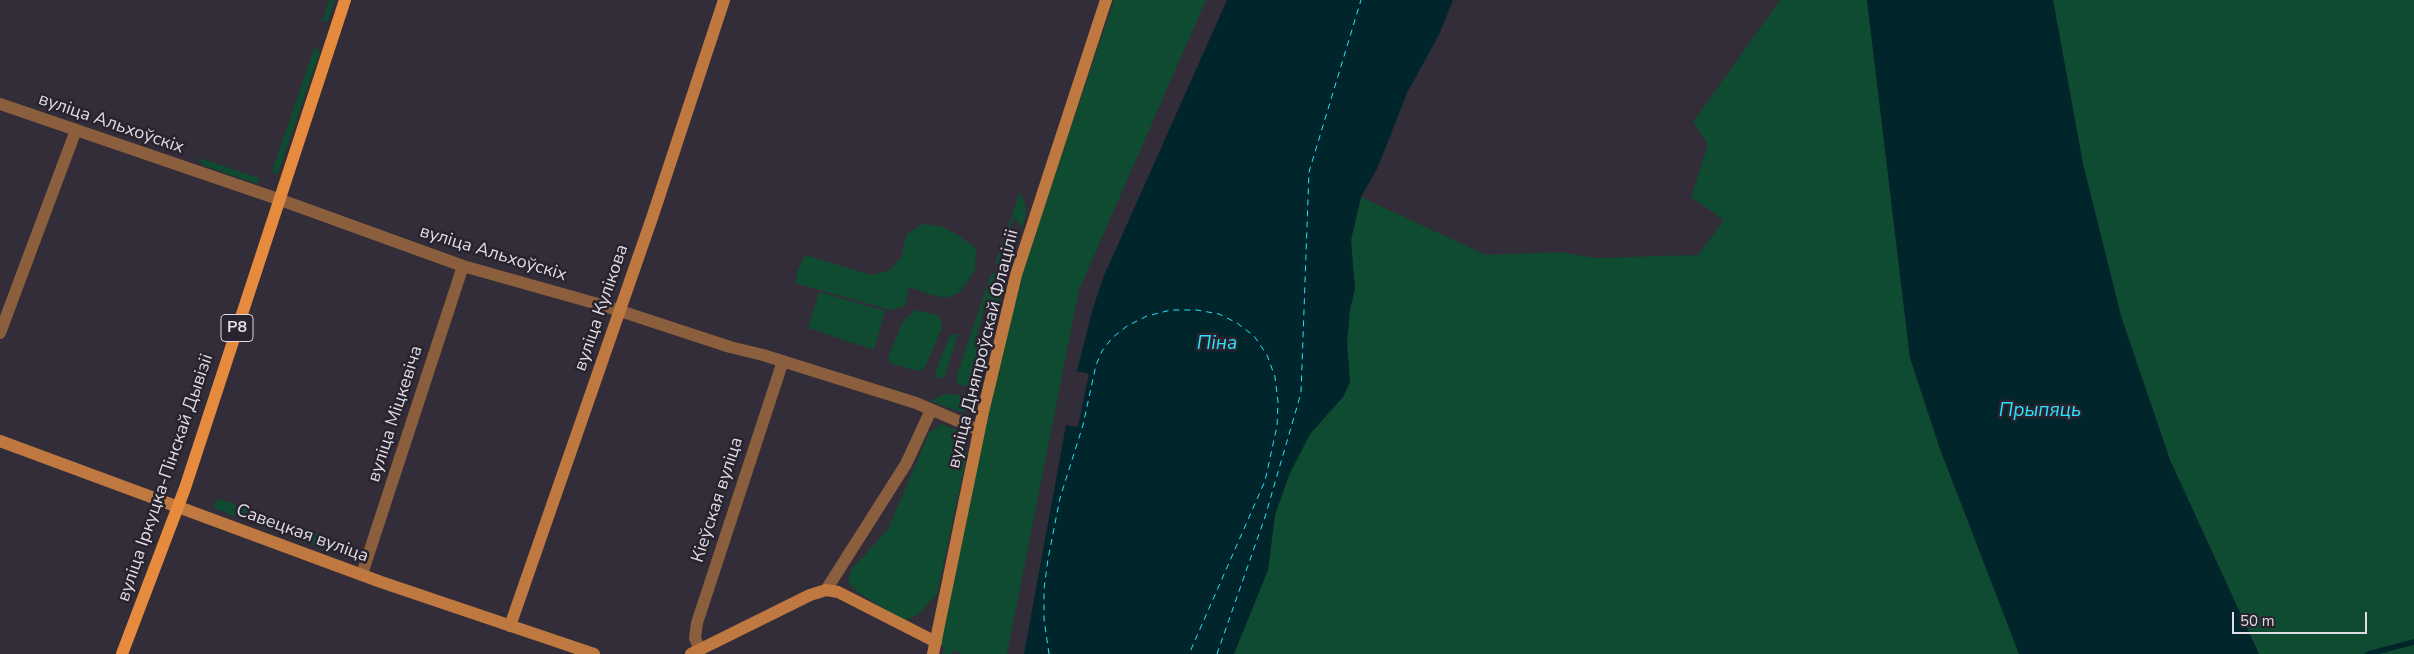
<!DOCTYPE html>
<meta charset="utf-8">
<style>
body{margin:0}
#map{position:relative;width:2414px;height:654px;overflow:hidden;background:#322d39;font-family:"Nunito Sans",sans-serif}
canvas{display:block}
.scale{position:absolute;left:2232px;top:612px;width:135px;height:22px;box-sizing:border-box;border:2px solid #dfdce4;border-top:0;padding-left:6px;font-size:15px;line-height:18px;white-space:nowrap;color:#dfdce4;-webkit-text-stroke:4px #28232f;paint-order:stroke}
</style>
<div id="map">
<canvas width="2414" height="654"></canvas>
<div class="scale">50 m</div>
</div>
<script>
const context = document.querySelector('canvas').getContext('2d');
context.lineJoin = 'round';
function fill(path, color) { context.fillStyle = color; context.fill(path, 'evenodd'); }
const toPath = rows => new Path2D(rows.map(r => 'M' + r).join(''));
function strokePath(path, color, width, dash) { context.strokeStyle = color; context.lineWidth = width; context.lineCap = dash ? 'butt' : 'round'; context.setLineDash(dash || []); context.stroke(path); }
function label(font, color, halo, rows, align = 'center') {
  context.font = font + ' "Nunito Sans",sans-serif'; context.lineWidth = 5; context.setLineDash([]); context.textBaseline = 'middle'; context.strokeStyle = halo; context.fillStyle = color; for (const [text, x, y, turn = 0] of rows) {
    context.save(); context.translate(x, y); context.rotate((+turn || 0) * Math.PI / 180); context.textAlign = isNaN(turn) ? turn : align; if (halo) context.strokeText(text, 0, 0); context.fillText(text, 0, 0); context.restore();
  }
}
fill(toPath([
 [329,0,335,0,328,21,322,22],
 [1114,0,1206,0,1079,290,1007,654,962,654,953,650,952,654,943,654,944,647,939,645,989,400,1020,277],
 [1780,0,1867,0,1910,358,1940,449,2019,654,1234,654,1268,570,1275,515,1289,475,1310,434,1343,397,1350,382,1347,342,1350,309,1355,289,1351,240,1361,197,1486,255,1561,252,1595,258,1698,255,1724,220,1691,197,1708,145,1693,122],
 [2053,0,2414,0,2414,654,2259,654,2170,460,2121,316,2083,164],
 [315,46,320,52,278,173,274,174,272,171],
 [199,158,259,178,259,182,257,184,202,165],
 [1020,192,1025,203,1026,215,1022,228,1014,217,1005,244,1013,258,1009,268,995,263],
 [922,224,940,226,960,236,976,248,975,270,960,292,947,298,932,295,909,287,905,306,890,310,795,283,798,269,805,255,872,275,890,270,901,258,907,234],
 [996,273,1006,277,995,313,985,306,977,335,987,341,979,389,958,384,956,378,991,274],
 [819,292,885,311,874,350,808,328],
 [915,310,934,314,940,318,942,328,924,369,917,371,890,363,888,358,900,328,905,319],
 [953,334,958,334,945,376,939,379,936,376,935,372,949,338],
 [945,394,955,394,976,402,971,409,961,412,930,401],
 [941,424,956,430,964,443,967,454,937,594,919,614,904,621,859,593,848,583,851,570,888,529,929,433],
 [220,499,330,539,335,542,333,548,328,551,216,509,213,505]
]), '#0e4b30');
fill(toPath([
 [1227,0,1453,0,1439,35,1407,93,1378,167,1361,197,1351,240,1355,289,1350,309,1347,342,1350,382,1343,397,1310,434,1289,475,1275,515,1268,570,1234,654,1024,654,1066,425,1078,427,1089,374,1077,371,1093,308,1103,278],
 [1867,0,2053,0,2083,164,2121,316,2170,460,2259,654,2019,654,1940,449,1910,358]
]), '#00262c');
strokePath(toPath([
 [2368,654,2414,642]
]), '#00262c', 5.5);
strokePath(toPath([
 [1049,654,1044,619,1044,589,1048,559,1060,498,1083,425,1096,365,1102,351,1112,338,1127,326,1147,316,1171,310,1197,310,1219,314,1237,323,1254,336,1267,355,1275,377,1278,402,1277,426,1265,481,1189,654],
 [1217,654,1265,517,1301,393,1309,172,1361,0]
]), '#2ce1fc', 1, [6, 5]);
strokePath(toPath([
 [0,104,278,199,463,266,605,306,730,347,763,355,916,403,979,430],
 [0,333,76,130],
 [362,574,463,266],
 [826,590,906,464,931,410],
 [700,650,695,638,697,623,783,361]
]), '#8b5f3d', 12);
strokePath(toPath([
 [0,441,381,582,594,654],
 [510,626,653,215,724,0],
 [691,654,810,595,826,590,838,592,936,642],
 [933,654,983,412,1016,275,1106,0]
]), '#bf783f', 12);
strokePath(toPath([
 [122,654,185,488,345,0]
]), '#e68b3d', 12);
for (const [x, y, w] of [
 [237,328,32]
]) { const box = new Path2D(); box.roundRect(x - w / 2, y - 13.5, w, 27, 4); context.fillStyle = '#28232f'; context.fill(box); strokePath(box, '#dfdce4', 1); }
label('bold 16px', '#dfdce4', null, [
 ["Р8",237,328]
]);
label('18px', '#dfdce4', '#28232f', [
 ["вуліца Альхоўскіх",111,124,19],
 ["вуліца Альхоўскіх",493,254,17],
 ["вуліца Кулікова",602,308,-71],
 ["вуліца Дняпроўскай Флаціліі",984,349,-76],
 ["вуліца Міцкевіча",396,414,-72],
 ["вуліца Іркуцка-Пінскай Дывізіі",166,478,-71],
 ["Кіеўская вуліца",718,500,-72],
 ["Савецкая вуліца",302,534,20]
]);
label('italic 19px', '#2ce1fc', '#28232f', [
 ["Піна",1217,344],
 ["Прыпяць",2040,411]
]);
</script>
